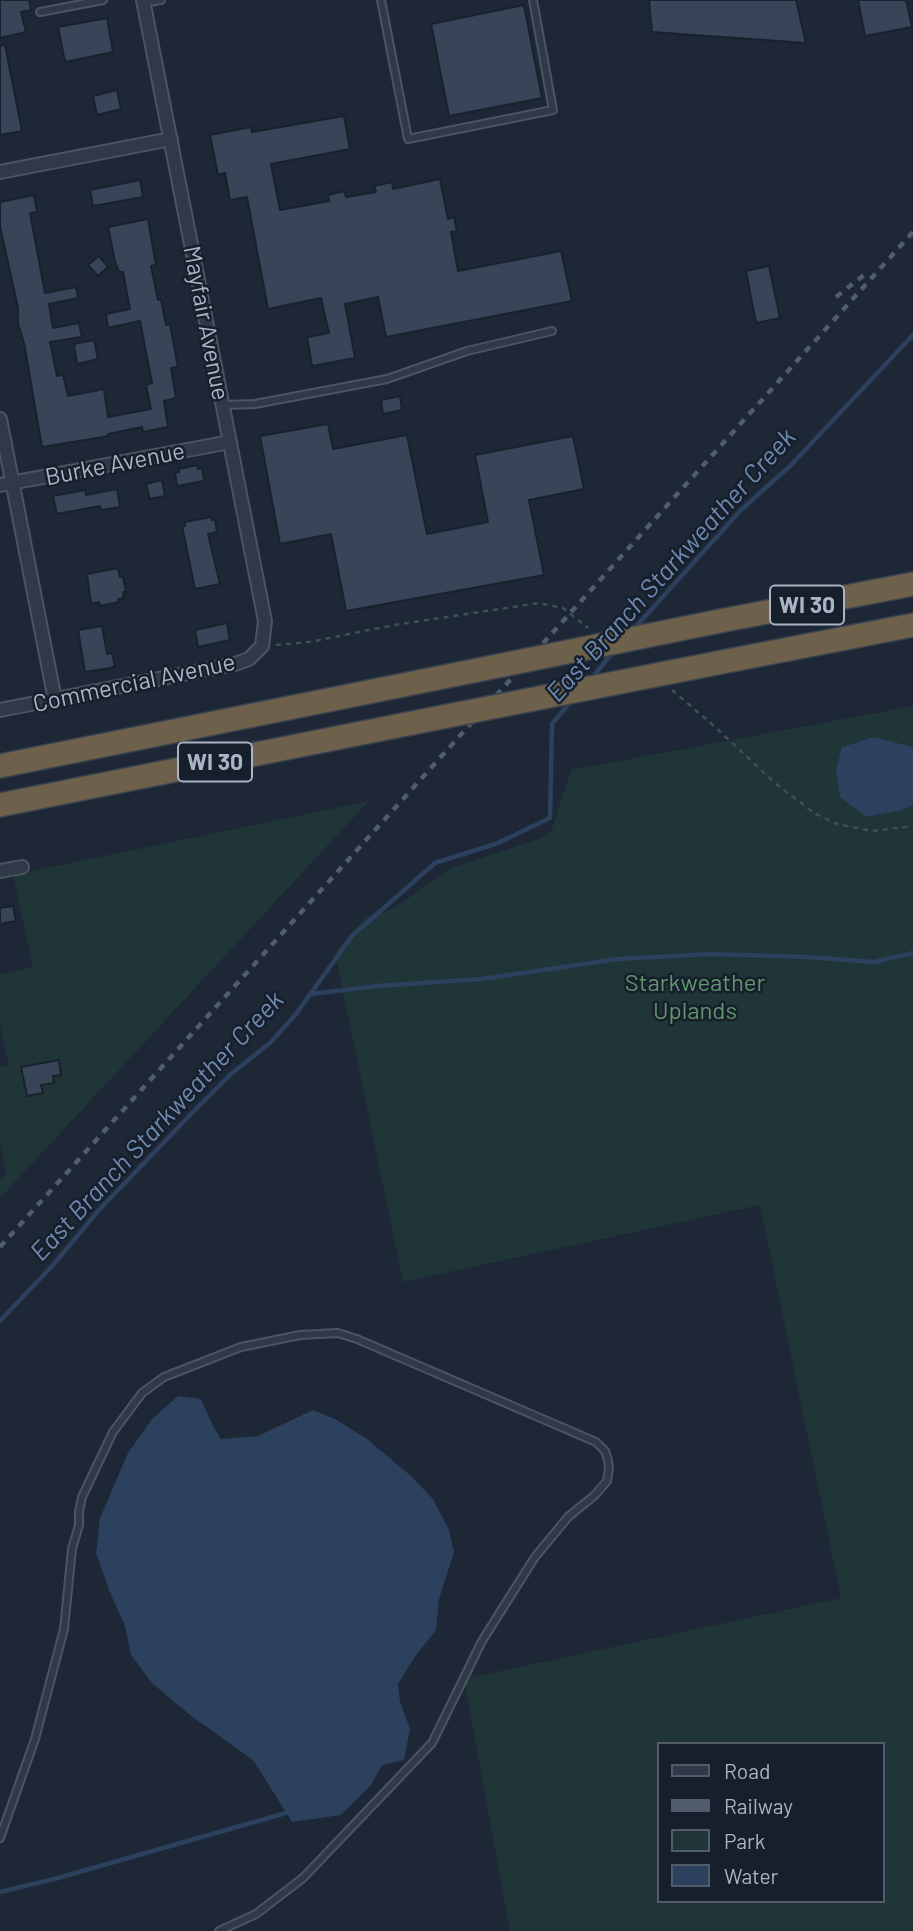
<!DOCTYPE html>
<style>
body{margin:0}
#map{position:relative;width:913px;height:1931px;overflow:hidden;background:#1d2736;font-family:Barlow,sans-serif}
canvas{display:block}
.legend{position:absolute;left:657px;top:1742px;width:228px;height:161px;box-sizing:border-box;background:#161f2b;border:2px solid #515b69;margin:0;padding:9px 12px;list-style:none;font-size:21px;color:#a9b4c5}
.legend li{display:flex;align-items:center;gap:14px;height:35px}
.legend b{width:35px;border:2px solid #515b69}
</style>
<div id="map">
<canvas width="913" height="1931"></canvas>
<ul class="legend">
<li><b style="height:9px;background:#303947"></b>Road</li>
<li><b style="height:9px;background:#515d6f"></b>Railway</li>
<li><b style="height:19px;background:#1f3538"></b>Park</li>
<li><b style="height:19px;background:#2c415e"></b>Water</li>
</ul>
</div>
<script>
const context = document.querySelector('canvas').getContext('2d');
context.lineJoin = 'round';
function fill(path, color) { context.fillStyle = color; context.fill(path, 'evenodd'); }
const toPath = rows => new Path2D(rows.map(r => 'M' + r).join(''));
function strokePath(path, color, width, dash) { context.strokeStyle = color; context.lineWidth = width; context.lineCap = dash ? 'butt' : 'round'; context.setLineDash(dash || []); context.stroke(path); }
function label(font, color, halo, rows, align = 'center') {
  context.font = font + ' Barlow,sans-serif'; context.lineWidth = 5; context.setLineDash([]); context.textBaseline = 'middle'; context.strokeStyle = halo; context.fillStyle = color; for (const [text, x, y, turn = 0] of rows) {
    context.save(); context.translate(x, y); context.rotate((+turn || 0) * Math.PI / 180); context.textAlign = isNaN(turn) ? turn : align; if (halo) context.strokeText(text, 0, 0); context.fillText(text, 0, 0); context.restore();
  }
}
fill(toPath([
 [913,706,913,747,874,737,842,747,866,817,902,810,913,805,913,1931,510,1931,464,1679,841,1598,760,1205,403,1282,335,953,365,917,389,911,454,867,540,839,551,832,571,770],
 [659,1744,883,1744,883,1901,659,1901],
 [369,801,0,1198,0,1179,6,1173,0,1142,0,1067,9,1065,0,1024,0,974,33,967,13,875]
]), '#1f3538');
fill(toPath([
 [874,737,913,747,913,805,902,810,866,817,840,797,836,770,842,747],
 [178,1396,201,1399,212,1424,221,1439,258,1436,313,1410,335,1419,367,1439,411,1476,433,1499,449,1530,454,1552,439,1599,436,1630,416,1655,398,1684,400,1702,410,1729,404,1760,382,1765,371,1785,341,1815,292,1822,253,1760,190,1715,152,1683,131,1655,125,1626,109,1590,96,1553,100,1518,128,1453,152,1419]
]), '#2c415e');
strokePath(toPath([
 [632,631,740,511,791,465,913,335],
 [591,679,614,651],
 [311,994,378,986,481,979,618,959,711,954,807,957,874,962,913,953],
 [0,1321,54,1264,98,1211,192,1113,231,1074,271,1042,296,1014,352,936,435,863,498,843,550,818,552,724,571,701],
 [0,1892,58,1878,286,1813]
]), '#2c415e', 4.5);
const building = toPath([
 [0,0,29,0,31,10,21,12,26,32,0,38,0,0],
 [649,0,796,0,806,43,652,32,649,0],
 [858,0,906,0,912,27,865,36,858,0],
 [524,5,542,98,449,116,431,24,524,5],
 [107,18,113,52,65,62,58,27,107,18],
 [5,45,22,131,0,135,0,46,5,45],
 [117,90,121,109,97,115,93,96,117,90],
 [344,116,350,149,271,164,280,210,329,201,328,195,344,191,346,197,376,192,374,186,392,182,393,189,440,179,448,219,454,217,457,231,451,232,458,271,561,251,572,301,386,337,378,297,345,304,355,358,312,366,307,337,329,333,321,298,268,309,247,197,230,200,225,173,218,175,210,135,251,127,252,132,344,116],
 [140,180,143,197,93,206,90,190,140,180],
 [34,195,37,212,30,213,45,293,76,287,78,298,49,304,53,328,79,323,82,337,50,342,57,376,63,375,68,396,104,389,108,417,151,409,146,385,152,383,140,321,108,328,106,314,130,309,123,272,119,272,115,261,108,227,148,219,156,265,151,266,158,300,161,299,166,325,170,324,178,367,171,368,176,398,164,401,168,427,143,432,142,427,108,434,109,436,42,447,24,343,18,324,18,308,0,226,0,202,34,195],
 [99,256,108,267,98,276,88,265,99,256],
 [769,266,780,318,756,323,746,271,769,266],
 [94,340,98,359,77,364,74,344,94,340],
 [400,396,402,410,383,414,381,400,400,396],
 [328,424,333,449,407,435,427,534,488,522,475,455,573,436,584,489,529,500,544,575,346,611,331,534,280,544,260,436,328,424],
 [197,465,198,469,202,468,204,481,177,486,175,473,179,472,179,469,197,465],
 [162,480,165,496,150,499,146,484,162,480],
 [117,489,120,507,101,510,100,506,57,514,53,496,85,490,86,495,117,489],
 [211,517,212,520,215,520,217,532,208,534,220,584,195,589,182,526,185,526,185,522,211,517],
 [118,568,120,577,123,577,126,592,123,592,124,598,118,599,119,602,100,606,99,602,91,604,87,574,118,568],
 [227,623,230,640,198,647,195,630,227,623],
 [102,626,107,654,112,653,115,666,111,668,85,672,78,630,102,626],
 [13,906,16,921,0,924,0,908,13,906],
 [59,1060,61,1075,53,1076,54,1083,41,1085,43,1093,27,1096,21,1067,59,1060]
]);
fill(building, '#384558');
strokePath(building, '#18212d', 2);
const lane = toPath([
 [381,0,408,139,553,110,533,0],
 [143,3,161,0],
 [40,12,103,0],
 [223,405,255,404,387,379,467,351,552,331],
 [0,1838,35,1739,64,1629,72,1549,79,1525,79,1512,82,1497,113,1432,142,1393,164,1377,241,1347,300,1335,338,1333,357,1339,596,1442,605,1451,608,1460,609,1469,607,1481,595,1495,568,1517,535,1557,482,1641,432,1743,303,1878,256,1914,219,1931]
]);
const street = toPath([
 [0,172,171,139],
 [0,419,55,700],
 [0,485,230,442],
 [0,710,235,664,249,659,262,646,265,621,143,0],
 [0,871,22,867]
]);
const highway = toPath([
 [720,621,913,584],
 [717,663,913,625],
 [0,766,463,673],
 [0,805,412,723]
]);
strokePath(lane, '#4b5462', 10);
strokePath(street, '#4b5462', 16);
strokePath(highway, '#38414e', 26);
strokePath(toPath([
 [276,645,309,642,394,625,539,603,563,608,588,628],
 [672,690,714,726,775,783,814,813,837,824,872,831,913,826]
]), '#3c5255', 2.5, [5, 5]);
strokePath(lane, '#303947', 6);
strokePath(street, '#303947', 12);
strokePath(highway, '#6e614c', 23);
strokePath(toPath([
 [836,297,864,275],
 [0,1247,913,232]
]), '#515d6f', 4.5, [7, 7]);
const highwayBridge = toPath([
 [463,673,720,621],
 [412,723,717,663]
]);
strokePath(highwayBridge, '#38414e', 26, []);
strokePath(highwayBridge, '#6e614c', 23);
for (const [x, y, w] of [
 [807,605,74],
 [215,762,74]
]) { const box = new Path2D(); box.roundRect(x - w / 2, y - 19.5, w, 39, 5); context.fillStyle = '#161f2b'; context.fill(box); strokePath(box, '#a9b4c5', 2); }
label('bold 23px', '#a9b4c5', null, [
 ["WI 30",807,605],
 ["WI 30",215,762]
]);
label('24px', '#a9b4c5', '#161f2b', [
 ["Mayfair Avenue",206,323,79],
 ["Burke Avenue",115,464,-11],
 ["Commercial Avenue",134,683,-12]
]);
label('24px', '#60966d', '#161f2b', [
 ["Starkweather",695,983],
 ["Uplands",695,1011]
]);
label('italic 26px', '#6e8ab1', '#161f2b', [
 ["East Branch Starkweather Creek",671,565,-48],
 ["East Branch Starkweather Creek",157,1126,-47]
]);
</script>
